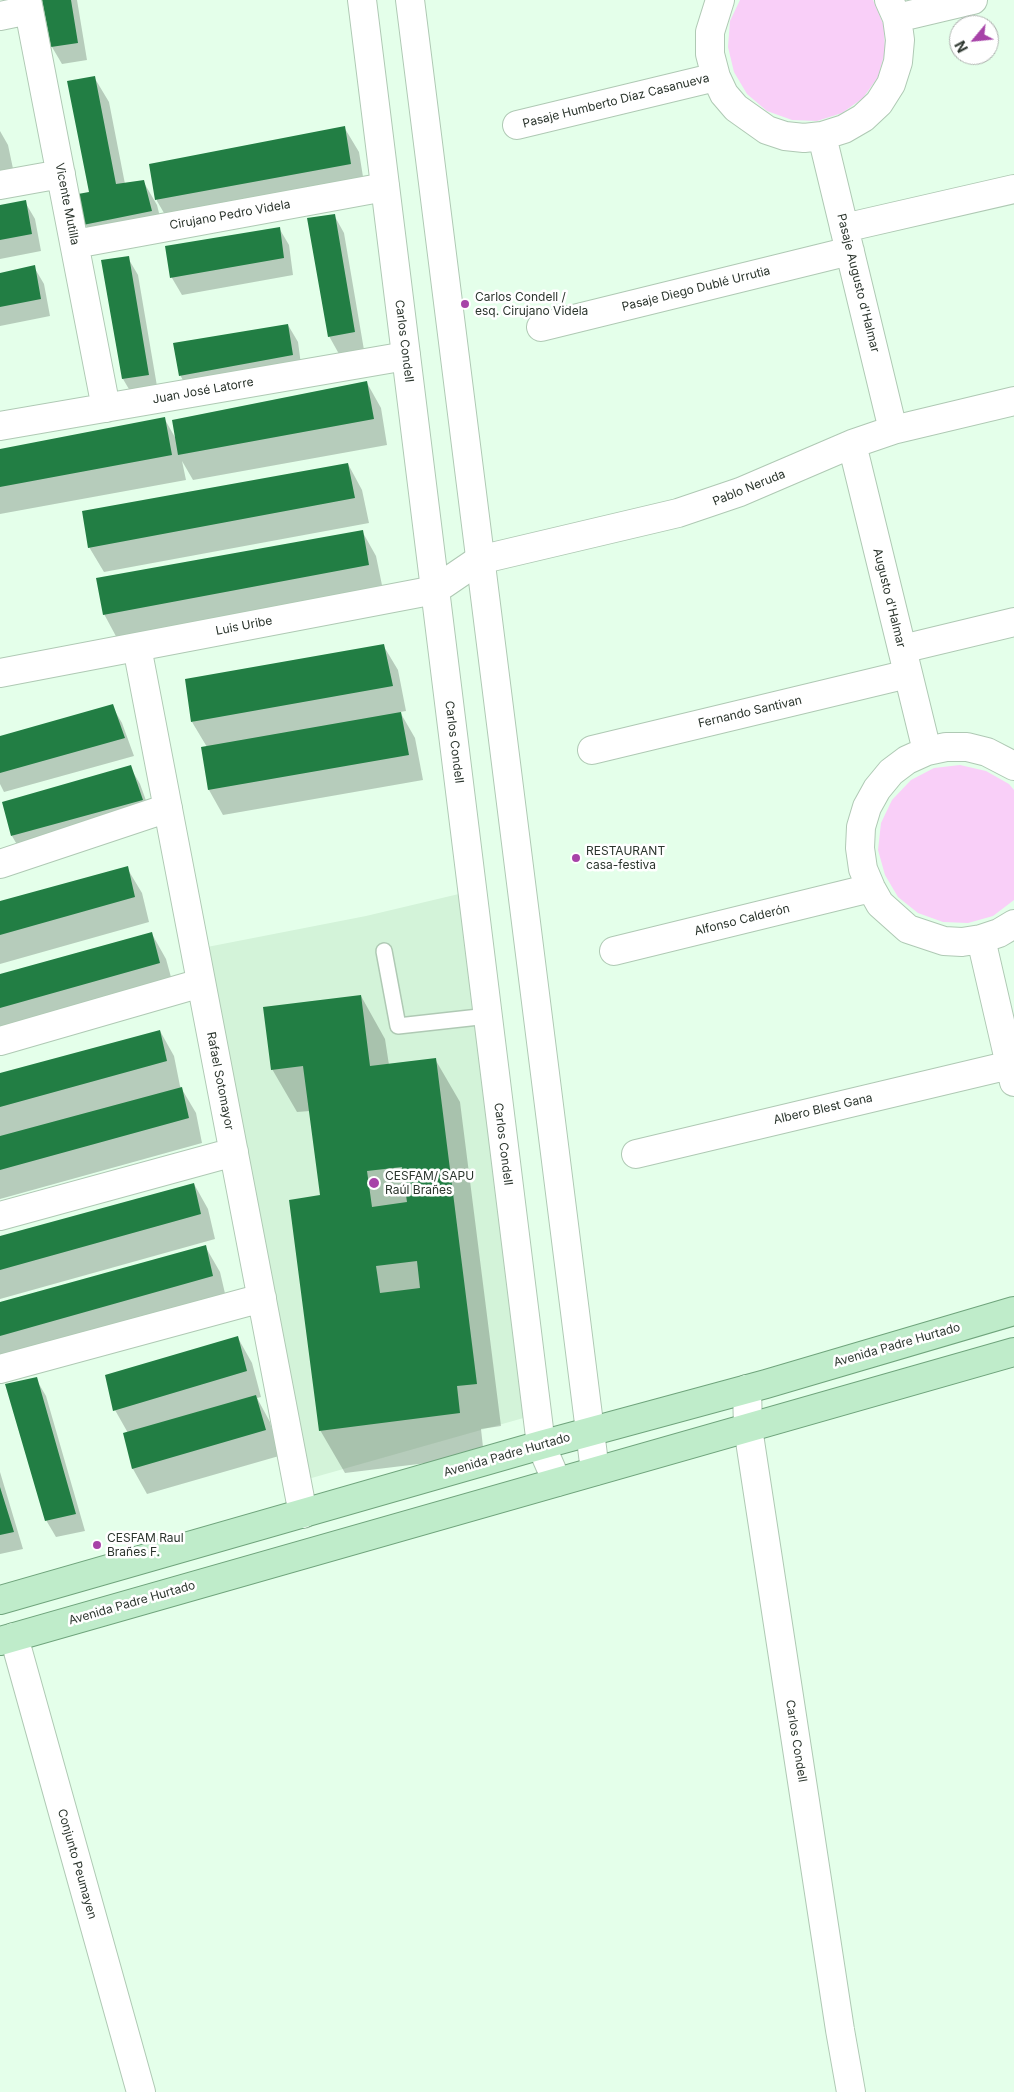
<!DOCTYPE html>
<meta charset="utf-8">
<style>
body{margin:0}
#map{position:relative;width:1014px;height:2092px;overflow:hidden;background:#e4ffea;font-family:Inter,sans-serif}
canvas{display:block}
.north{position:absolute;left:949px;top:15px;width:50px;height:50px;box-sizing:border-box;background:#fff;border:1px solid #aaaeab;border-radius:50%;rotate:242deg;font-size:14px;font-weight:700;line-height:20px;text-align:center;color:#2b352d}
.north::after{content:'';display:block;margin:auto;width:18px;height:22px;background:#a743a8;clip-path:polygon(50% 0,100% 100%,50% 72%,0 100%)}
</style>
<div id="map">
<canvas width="1014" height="2092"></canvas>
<div class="north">N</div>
</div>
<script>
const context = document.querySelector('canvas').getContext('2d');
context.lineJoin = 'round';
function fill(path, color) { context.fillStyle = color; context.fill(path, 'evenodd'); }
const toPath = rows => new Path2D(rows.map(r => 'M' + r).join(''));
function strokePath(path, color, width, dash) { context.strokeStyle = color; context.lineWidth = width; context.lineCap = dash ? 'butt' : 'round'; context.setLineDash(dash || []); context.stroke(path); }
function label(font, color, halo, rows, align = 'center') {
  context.font = font + ' Inter,sans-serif'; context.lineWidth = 5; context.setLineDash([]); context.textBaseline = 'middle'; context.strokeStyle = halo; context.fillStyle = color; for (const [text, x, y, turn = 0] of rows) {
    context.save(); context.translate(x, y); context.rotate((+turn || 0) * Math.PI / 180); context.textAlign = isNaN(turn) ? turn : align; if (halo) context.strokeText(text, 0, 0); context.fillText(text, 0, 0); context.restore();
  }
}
fill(toPath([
 [463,893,527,1417,308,1479,202,948,366,916]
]), '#d3f3d9');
fill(toPath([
 [740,0,873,0,884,26,885,52,878,77,863,98,842,113,817,121,792,120,767,111,747,94,734,72,728,47,730,21],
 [960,765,986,771,1009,784,1014,790,1014,900,993,916,968,923,943,922,918,913,898,897,885,875,878,850,881,823,892,800,911,780,934,768]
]), '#f9cff8');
fill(toPath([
 [44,0,77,0,87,60,62,64,52,47],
 [94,77,109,102,125,184,143,181,157,205,165,237,99,249,85,224,91,193],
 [344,127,359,152,365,189,171,225,157,201,151,165],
 [0,131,8,145,15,178,0,181],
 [25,202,35,219,41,251,0,259,0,207],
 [334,215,344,233,364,350,339,354,329,336],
 [279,228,289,245,293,275,182,295,172,278,166,247],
 [128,258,138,275,158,392,133,396,123,379],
 [34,267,44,284,50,316,0,326,0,274],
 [288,325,298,342,302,372,190,392,180,375],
 [367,383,381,408,387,445,193,480,182,461,186,480,0,514,0,451,164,418,176,439],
 [348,464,362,490,369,523,104,572,89,547],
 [362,531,376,556,383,590,118,640,104,614],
 [383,645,398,670,406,711,400,712,415,738,423,780,223,815,209,790,207,747,192,722],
 [112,706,122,723,134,756,4,792,0,784,0,738],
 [130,767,140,784,152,817,22,853,12,836],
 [127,868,142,893,149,922,0,964,0,902],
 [152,934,166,959,174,988,0,1037,0,975],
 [361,996,385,1039,389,1065,435,1059,460,1102,501,1426,481,1429,484,1456,345,1473,320,1430,321,1196,310,1111,297,1112,272,1069],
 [160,1031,174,1056,180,1086,196,1113,202,1143,0,1199,0,1075],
 [194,1184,208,1209,215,1239,0,1299,0,1237],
 [205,1246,220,1272,227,1302,0,1365,0,1303],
 [238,1338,252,1363,261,1397,257,1398,270,1422,279,1456,147,1494,133,1469,125,1434,128,1433,115,1410],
 [36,1379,46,1396,85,1531,56,1537,46,1520],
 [0,1472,23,1549,0,1554]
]), '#0003');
fill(toPath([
 [42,0,71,0,78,43,51,47],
 [95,76,116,184,144,180,152,211,83,225,78,194,89,192,67,81],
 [345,126,351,164,155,200,149,164],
 [26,200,32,234,0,240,0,205],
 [335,214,355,332,328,337,307,218],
 [280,227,284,258,170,278,165,246],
 [129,256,149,375,122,379,101,260],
 [35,265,41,299,0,307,0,273],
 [288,324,293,355,179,376,173,343],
 [367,381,374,419,178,455,172,420],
 [165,417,172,455,0,487,0,449],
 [348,463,355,498,88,548,82,511],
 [363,530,369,565,103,615,96,578],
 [384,644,393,686,191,722,185,679],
 [113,704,125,738,0,773,0,736],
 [401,712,409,755,208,790,201,747],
 [131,765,143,800,11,836,2,802],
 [128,866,135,897,0,935,0,901],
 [152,932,160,963,0,1008,0,974],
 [361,995,370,1066,436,1058,477,1384,457,1386,460,1413,319,1431,289,1200,320,1195,303,1066,271,1070,263,1007],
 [402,1167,407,1202,372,1207,367,1171],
 [417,1261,420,1288,380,1293,376,1266],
 [160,1030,167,1061,0,1107,0,1073],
 [182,1087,189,1118,0,1170,0,1136],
 [194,1183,201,1214,0,1270,0,1236],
 [206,1245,213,1276,0,1336,0,1302],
 [238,1336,247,1371,113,1411,105,1375],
 [37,1377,76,1514,45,1521,5,1384],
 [256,1395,266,1430,132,1469,123,1433],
 [0,1487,14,1532,0,1535]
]), '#227e44');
const lane = toPath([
 [384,951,398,1026,488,1016]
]);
const street = toPath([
 [27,0,106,408],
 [720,0,710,32,710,54,716,77,724,94,736,108,767,130,785,136,804,138,822,136,844,129,863,118,879,103,891,84,898,62,900,40,897,18,889,0],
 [0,16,29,10],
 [897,18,973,0],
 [517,125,716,77],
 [822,136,893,430],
 [0,185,61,174],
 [844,228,1014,189],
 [75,244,385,187],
 [541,327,850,251],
 [0,426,406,356],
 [852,444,927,751],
 [137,647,303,1514],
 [902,649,1014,622],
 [0,673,435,590,479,560,678,513,740,492,852,444,893,430,1014,401],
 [592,750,908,674],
 [1014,766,987,752,967,747,946,747,927,751,907,760,891,772,877,789,867,807,861,827,860,848,863,869,871,888,880,904,908,929,944,941,962,942,981,939,999,933,1014,924],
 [0,864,168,808],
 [981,939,1014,1082],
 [614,951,871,888],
 [0,1041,201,983],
 [636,1154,1010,1065],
 [0,1216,234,1152],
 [0,1369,262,1298],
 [14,1637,141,2092]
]);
const secondary = toPath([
 [362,0,541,1445,557,1482],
 [410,0,595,1471],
 [747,1389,748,1428,840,2030,851,2092]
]);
const primary = toPath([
 [0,1600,541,1445,766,1384,1014,1311],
 [0,1641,1014,1352]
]);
strokePath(lane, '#afc9b4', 18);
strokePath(street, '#afc9b4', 30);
strokePath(secondary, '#afc9b4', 30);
strokePath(primary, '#6fa47c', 30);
strokePath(lane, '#fff', 15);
strokePath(street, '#fff', 28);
strokePath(secondary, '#fff', 28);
strokePath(primary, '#bfecca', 28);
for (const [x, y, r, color] of [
 [465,304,5,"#a743a8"],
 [576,858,5,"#a743a8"],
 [374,1183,6,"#a743a8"],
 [97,1545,5,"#a743a8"]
]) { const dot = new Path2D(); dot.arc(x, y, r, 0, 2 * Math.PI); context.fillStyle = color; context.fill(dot); strokePath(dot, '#fff', 2); }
label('12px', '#2b352d', '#fff', [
 ["Pasaje Humberto Díaz Casanueva",616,101,-14],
 ["Vicente Mutilla",67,204,79],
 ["Cirujano Pedro Videla",230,215,-10],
 ["Pasaje Augusto d'Halmar",858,283,76],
 ["Pasaje Diego Dublé Urrutia",696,289,-14],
 ["Carlos Condell",404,341,83],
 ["Juan José Latorre",203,391,-10],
 ["Pablo Neruda",749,488,-22],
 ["Augusto d'Halmar",889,598,76],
 ["Luis Uribe",244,626,-11],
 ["Fernando Santivan",750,712,-13],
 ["Carlos Condell",454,742,83],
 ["Alfonso Calderón",742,920,-14],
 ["Rafael Sotomayor",220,1081,79],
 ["Albero Blest Gana",823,1109,-13],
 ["Carlos Condell",503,1144,83],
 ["Avenida Padre Hurtado",897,1345,-16],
 ["Avenida Padre Hurtado",507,1455,-16],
 ["Avenida Padre Hurtado",132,1603,-16],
 ["Carlos Condell",796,1741,81],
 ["Conjunto Peumayen",77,1864,74]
]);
label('12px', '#2b352d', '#fff', [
 ["Carlos Condell /",475,297],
 ["esq. Cirujano Videla",475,311],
 ["RESTAURANT",586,851],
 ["casa-festiva",586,865],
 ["CESFAM/ SAPU",385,1176],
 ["Raúl Brañes",385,1190],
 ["CESFAM Raul",107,1538],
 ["Brañes F.",107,1552]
], 'left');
</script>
